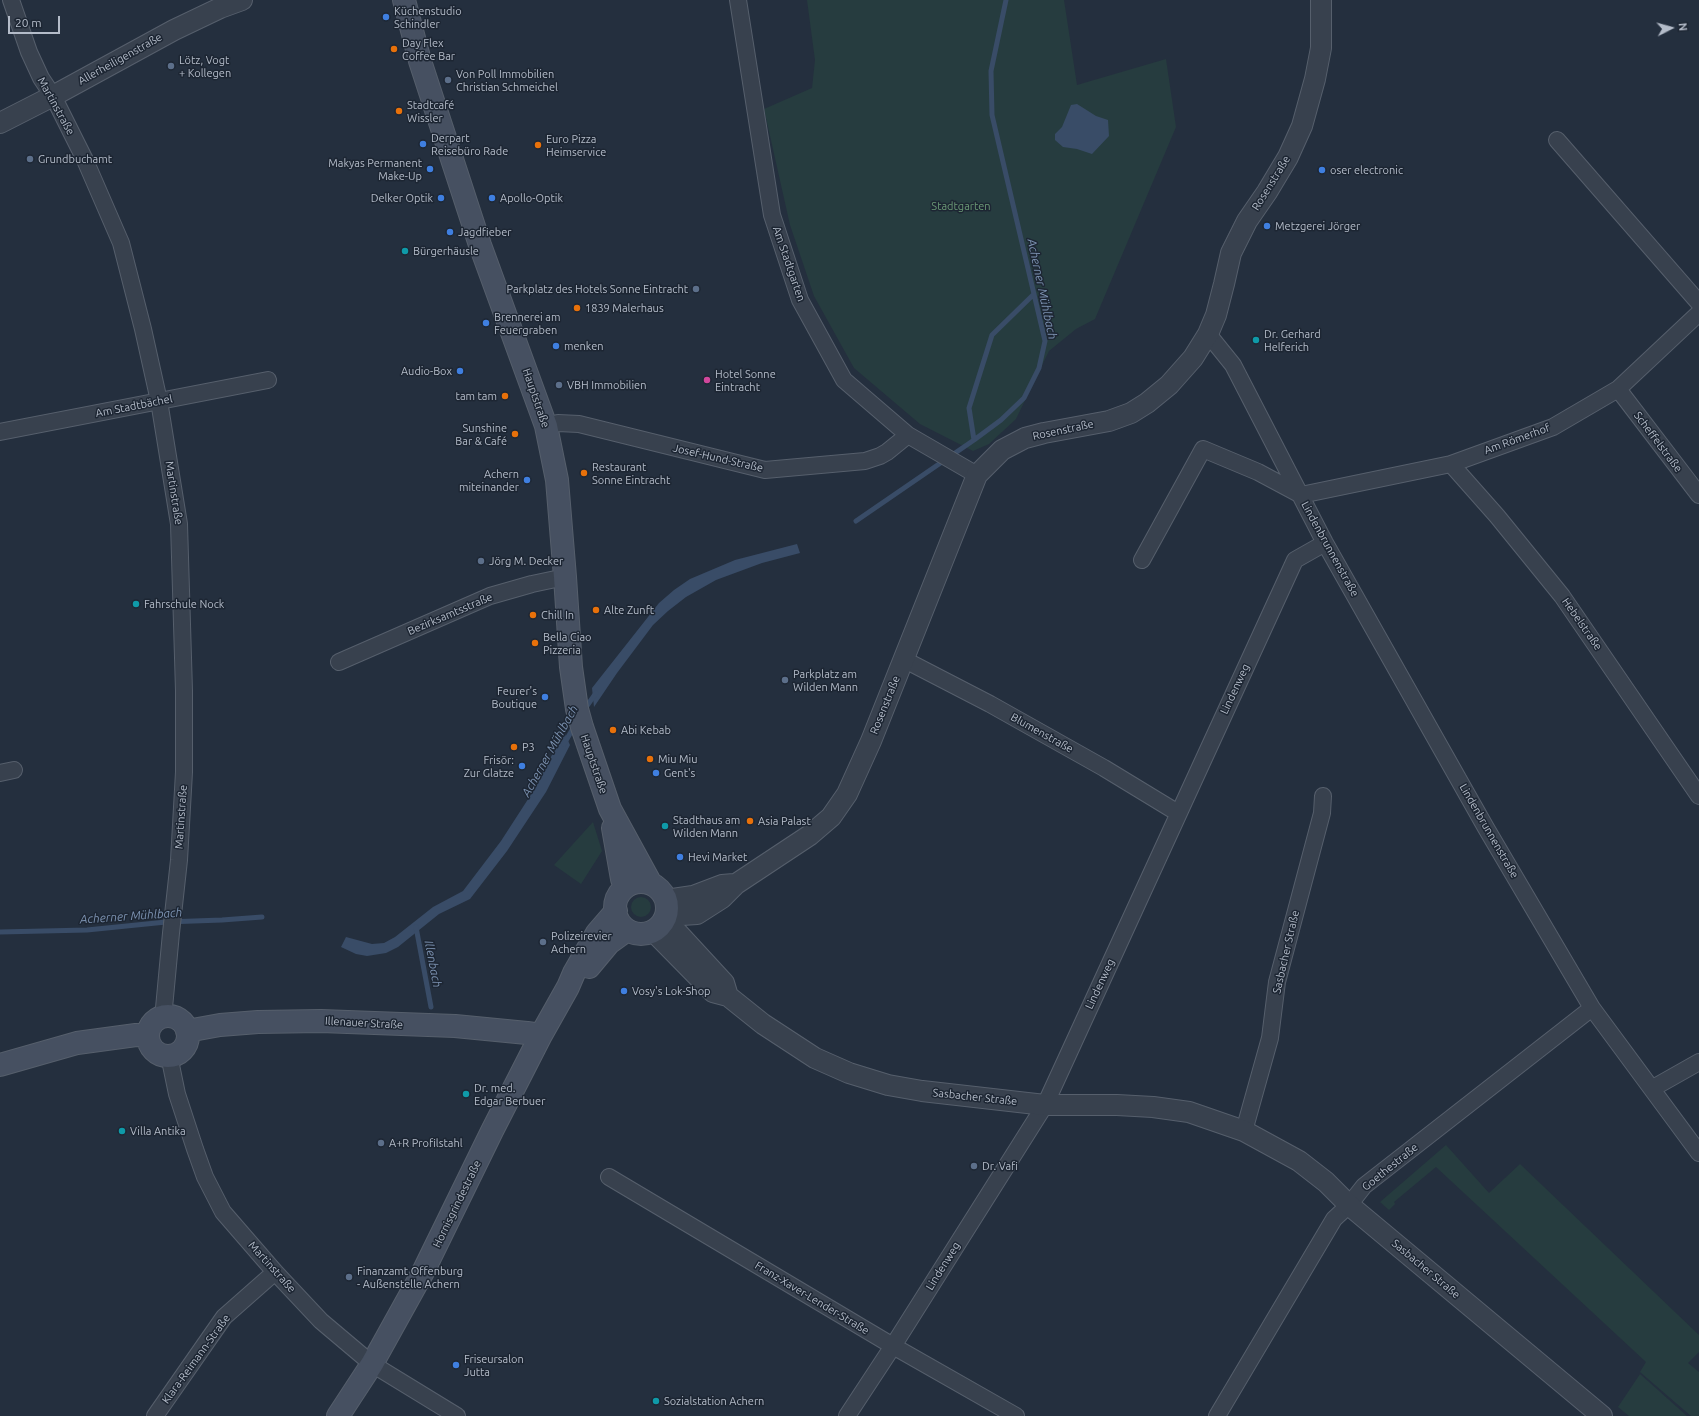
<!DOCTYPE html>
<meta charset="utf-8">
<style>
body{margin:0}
#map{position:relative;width:1699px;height:1416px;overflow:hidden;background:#242f3e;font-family:Ubuntu,sans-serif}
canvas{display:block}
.north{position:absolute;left:1651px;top:8px;width:40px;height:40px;-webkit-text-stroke:3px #1d2633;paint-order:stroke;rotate:84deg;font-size:11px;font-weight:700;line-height:16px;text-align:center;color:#b4bcc9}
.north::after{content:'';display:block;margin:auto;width:14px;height:18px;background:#b4bcc9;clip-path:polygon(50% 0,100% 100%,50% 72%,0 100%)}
.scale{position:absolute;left:8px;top:16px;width:52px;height:18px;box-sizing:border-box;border:2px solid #b4bcc9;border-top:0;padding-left:5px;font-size:12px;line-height:14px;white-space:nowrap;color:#b4bcc9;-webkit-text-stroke:3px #1d2633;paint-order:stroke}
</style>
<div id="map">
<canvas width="1699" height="1416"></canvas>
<div class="north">N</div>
<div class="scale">20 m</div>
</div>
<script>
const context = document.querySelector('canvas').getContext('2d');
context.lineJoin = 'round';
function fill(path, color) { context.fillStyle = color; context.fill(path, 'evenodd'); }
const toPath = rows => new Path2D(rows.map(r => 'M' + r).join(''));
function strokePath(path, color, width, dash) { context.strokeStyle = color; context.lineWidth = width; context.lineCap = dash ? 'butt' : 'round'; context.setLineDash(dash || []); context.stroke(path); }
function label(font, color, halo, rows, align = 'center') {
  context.font = font + ' Ubuntu,sans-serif'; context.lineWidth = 3; context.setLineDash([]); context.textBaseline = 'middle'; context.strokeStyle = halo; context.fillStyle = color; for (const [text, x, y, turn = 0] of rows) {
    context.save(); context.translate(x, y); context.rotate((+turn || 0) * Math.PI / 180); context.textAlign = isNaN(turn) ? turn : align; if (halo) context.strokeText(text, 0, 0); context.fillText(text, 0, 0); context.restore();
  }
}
fill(toPath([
 [807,0,1064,0,1077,85,1166,59,1176,127,1095,319,1076,329,1049,351,1016,419,989,444,973,451,920,424,854,368,814,296,790,225,764,109,812,88,815,60],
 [593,822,602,851,581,884,554,865],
 '631 907a10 10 0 1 1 20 0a10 10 0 1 1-20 0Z',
 [1446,1145,1489,1193,1520,1164,1699,1335,1699,1352,1688,1363,1699,1372,1699,1416,1691,1416,1640,1372,1646,1362,1436,1167,1394,1202,1395,1204,1389,1210,1380,1202],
 [1640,1374,1687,1416,1629,1416,1618,1407]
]), '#263c3f');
fill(toPath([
 [1077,104,1096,116,1108,120,1109,136,1092,154,1077,149,1063,147,1055,140,1055,134,1062,127,1071,105],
 [797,544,800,553,762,563,716,580,686,597,668,611,653,625,617,673,594,707,592,688,659,603,674,590,690,579,735,560],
 [564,732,570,745,546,792,507,851,470,899,439,914,398,947,386,953,367,956,356,954,341,947,346,937,372,944,384,943,395,937,433,907,463,891,501,841,532,793]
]), '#394c67');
strokePath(toPath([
 [974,440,969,408,992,335,1034,294],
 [856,521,974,440,1001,420,1024,398,1039,368,1045,341,992,115,991,71,1006,0],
 [584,710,596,693],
 [564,744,575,725],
 [416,927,431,1007],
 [0,932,87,930,166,922,222,920,262,917]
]), '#394c67', 5);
const minor = toPath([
 [11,0,29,52,41,78,53,96,85,160,121,243,143,329,159,401,179,524,184,691,184,772,179,860,171,933,164,1008,165,1016],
 [738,0,772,215,800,300,844,380,908,435,977,475],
 [1557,140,1699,303],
 [1208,334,1233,365,1325,543,1486,828,1592,1008,1699,1153],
 [1618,389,1699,495],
 [546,426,558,423,579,424,765,470,865,461,880,456,887,452,908,435],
 [0,432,268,380],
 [1451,464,1497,516,1562,596,1699,796],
 [1142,560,1203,449,1258,472,1301,495,1451,464,1553,427,1618,389,1699,313],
 [903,659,990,704,1104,768,1178,813],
 [339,662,490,596,532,584,565,577],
 [0,773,14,770],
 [170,1056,171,1065,177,1094,195,1149,205,1177,223,1212,275,1272,321,1321,372,1364,457,1416],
 [1653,1088,1699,1062],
 [1244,1131,1270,1038,1277,982,1322,813,1323,796],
 [609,1177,893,1346,1016,1416],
 [155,1416,224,1317,275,1272],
 [847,1416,893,1346,1045,1105,1295,560,1325,543],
 [1217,1416,1334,1219,1349,1205,1364,1186,1592,1008]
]);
const tertiary = toPath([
 [0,123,53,96,174,30,220,8,242,0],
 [666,900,693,896,722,885,734,884],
 [666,916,697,914,722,898,736,884,810,835,831,817,847,794,871,741,977,475,1002,450,1025,438,1044,433,1109,421,1131,413,1147,403,1169,385,1193,358,1208,334,1216,315,1224,284,1231,253,1247,221,1267,192,1288,157,1302,126,1315,79,1321,48,1321,0],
 [665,919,724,983,727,993],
 [653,931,713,992,728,996,763,1024,815,1058,849,1073,888,1085,922,1091,1045,1105,1117,1105,1153,1107,1189,1112,1244,1131,1299,1161,1326,1182,1349,1205,1602,1416]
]);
const secondary = toPath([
 [404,0,420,61,480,245,546,426,557,480,565,577,571,667,577,709,582,727,610,809,651,884],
 [613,828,622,879,625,887],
 '615 908a26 26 0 1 1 52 0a26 26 0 1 1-52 0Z',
 [589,967,609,943,627,930],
 '148 1036a20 20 0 1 1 40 0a20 20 0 1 1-40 0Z',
 [187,1031,220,1025,258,1022,321,1021,455,1026,527,1033,541,1035],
 [0,1065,77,1043,136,1035,148,1036],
 [338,1416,372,1364,423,1272,492,1131,541,1035,568,987,574,973,597,933,616,911]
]);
strokePath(minor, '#565f6c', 18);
strokePath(tertiary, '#565f6c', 22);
strokePath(secondary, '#565f6c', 24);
strokePath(minor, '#38414e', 16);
strokePath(tertiary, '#38414e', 20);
strokePath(secondary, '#465061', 22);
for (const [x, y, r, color] of [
 [386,17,4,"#3f7fe0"],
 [394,49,4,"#e8710a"],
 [171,66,4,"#5c6f8a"],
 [448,80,4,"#5c6f8a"],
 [399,111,4,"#e8710a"],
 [423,144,4,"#3f7fe0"],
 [538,145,4,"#e8710a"],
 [30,159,4,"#5c6f8a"],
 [430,169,4,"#3f7fe0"],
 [1322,170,4,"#3f7fe0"],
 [441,198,4,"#3f7fe0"],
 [492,198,4,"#3f7fe0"],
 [1267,226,4,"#3f7fe0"],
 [450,232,4,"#3f7fe0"],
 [405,251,4,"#0f9aa8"],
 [696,289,4,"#5c6f8a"],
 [577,308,4,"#e8710a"],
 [486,323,4,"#3f7fe0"],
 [1256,340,4,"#0f9aa8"],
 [556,346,4,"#3f7fe0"],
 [460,371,4,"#3f7fe0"],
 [707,380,4,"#d1479c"],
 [559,385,4,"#5c6f8a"],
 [505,396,4,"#e8710a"],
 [515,434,4,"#e8710a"],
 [584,473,4,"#e8710a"],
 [527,480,4,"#3f7fe0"],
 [481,561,4,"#5c6f8a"],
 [136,604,4,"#0f9aa8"],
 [596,610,4,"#e8710a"],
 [533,615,4,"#e8710a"],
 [535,643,4,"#e8710a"],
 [785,680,4,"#5c6f8a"],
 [545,697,4,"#3f7fe0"],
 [613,730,4,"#e8710a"],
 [514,747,4,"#e8710a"],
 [650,759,4,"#e8710a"],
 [522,766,4,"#3f7fe0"],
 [656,773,4,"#3f7fe0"],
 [750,821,4,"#e8710a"],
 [665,826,4,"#0f9aa8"],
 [680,857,4,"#3f7fe0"],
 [543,942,4,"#5c6f8a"],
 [624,991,4,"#3f7fe0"],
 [466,1094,4,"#0f9aa8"],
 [122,1131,4,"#0f9aa8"],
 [381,1143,4,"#5c6f8a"],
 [974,1166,4,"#5c6f8a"],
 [349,1277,4,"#5c6f8a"],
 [456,1365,4,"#3f7fe0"],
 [656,1401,4,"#0f9aa8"]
]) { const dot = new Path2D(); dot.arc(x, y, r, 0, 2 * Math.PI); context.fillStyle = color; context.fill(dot); strokePath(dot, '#1d2633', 1.5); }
label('11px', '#b4bcc9', '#1d2633', [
 ["Küchenstudio",394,11],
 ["Schindler",394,24],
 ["Day Flex",402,43],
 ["Coffee Bar",402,56],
 ["Lötz, Vogt",179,60],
 ["+ Kollegen",179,73],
 ["Von Poll Immobilien",456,74],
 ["Christian Schmeichel",456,87],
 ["Stadtcafé",407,105],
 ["Wissler",407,118],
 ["Derpart",431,138],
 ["Reisebüro Rade",431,151],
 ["Euro Pizza",546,139],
 ["Heimservice",546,152],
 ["Grundbuchamt",38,159],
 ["Makyas Permanent",422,163,"right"],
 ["Make-Up",422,176,"right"],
 ["oser electronic",1330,170],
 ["Delker Optik",433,198,"right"],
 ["Apollo-Optik",500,198],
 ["Metzgerei Jörger",1275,226],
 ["Jagdfieber",458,232],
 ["Bürgerhäusle",413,251],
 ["Parkplatz des Hotels Sonne Eintracht",688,289,"right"],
 ["1839 Malerhaus",585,308],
 ["Brennerei am",494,317],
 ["Feuergraben",494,330],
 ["Dr. Gerhard",1264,334],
 ["Helferich",1264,347],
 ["menken",564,346],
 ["Audio-Box",452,371,"right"],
 ["Hotel Sonne",715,374],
 ["Eintracht",715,387],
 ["VBH Immobilien",567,385],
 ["tam tam",497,396,"right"],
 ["Sunshine",507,428,"right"],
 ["Bar & Café",507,441,"right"],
 ["Restaurant",592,467],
 ["Sonne Eintracht",592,480],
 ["Achern",519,474,"right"],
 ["miteinander",519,487,"right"],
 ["Jörg M. Decker",489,561],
 ["Fahrschule Nock",144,604],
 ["Alte Zunft",604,610],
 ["Chill In",541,615],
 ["Bella Ciao",543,637],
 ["Pizzeria",543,650],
 ["Parkplatz am",793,674],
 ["Wilden Mann",793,687],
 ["Feurer's",537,691,"right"],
 ["Boutique",537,704,"right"],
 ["Abi Kebab",621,730],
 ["P3",522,747],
 ["Miu Miu",658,759],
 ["Frisör:",514,760,"right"],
 ["Zur Glatze",514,773,"right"],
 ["Gent's",664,773],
 ["Stadthaus am",673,820],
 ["Wilden Mann",673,833],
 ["Asia Palast",758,821],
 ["Hevi Market",688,857],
 ["Polizeirevier",551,936],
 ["Achern",551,949],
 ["Vosy's Lok-Shop",632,991],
 ["Dr. med.",474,1088],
 ["Edgar Berbuer",474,1101],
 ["Villa Antika",130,1131],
 ["A+R Profilstahl",389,1143],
 ["Dr. Vafi",982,1166],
 ["Finanzamt Offenburg",357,1271],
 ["- Außenstelle Achern",357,1284],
 ["Friseursalon",464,1359],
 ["Jutta",464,1372],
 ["Sozialstation Achern",664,1401]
], 'left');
label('11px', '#b4bcc9', '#1d2633', [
 ["Allerheiligenstraße",120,59,-29],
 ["Martinstraße",56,106,61],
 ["Rosenstraße",1271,183,-58],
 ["Am Stadtgarten",789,264,71],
 ["Hauptstraße",536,398,71],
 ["Am Stadtbächel",134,406,-11],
 ["Rosenstraße",1063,430,-12],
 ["Am Römerhof",1517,439,-20],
 ["Scheffelstraße",1658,442,53],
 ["Josef-Hund-Straße",718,458,13],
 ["Martinstraße",174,493,81],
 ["Lindenbrunnenstraße",1330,549,61],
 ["Bezirksamtsstraße",450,614,-23],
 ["Hebelstraße",1582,624,55],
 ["Lindenweg",1235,689,-65],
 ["Rosenstraße",885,705,-68],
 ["Blumenstraße",1042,733,29],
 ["Hauptstraße",594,764,71],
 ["Martinstraße",181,817,-86],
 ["Lindenbrunnenstraße",1489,831,60],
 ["Sasbacher Straße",1286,952,-77],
 ["Lindenweg",1100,984,-65],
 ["Illenauer Straße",364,1023,3],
 ["Sasbacher Straße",975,1097,6],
 ["Goethestraße",1390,1167,-39],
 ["Hornisgrindestraße",457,1204,-64],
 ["Lindenweg",943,1266,-58],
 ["Martinstraße",272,1267,48],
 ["Sasbacher Straße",1426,1269,40],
 ["Franz-Xaver-Lender-Straße",812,1298,31],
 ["Klara-Reimann-Straße",196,1359,-54]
]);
label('11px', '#6b9a76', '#1d2633', [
 ["Stadtgarten",961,206]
]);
label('italic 12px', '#7c92b1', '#1d2633', [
 ["Acherner Mühlbach",1042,289,78],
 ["Acherner Mühlbach",550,751,-61],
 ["Acherner Mühlbach",131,916,-4],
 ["Illenbach",433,964,79]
]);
</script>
